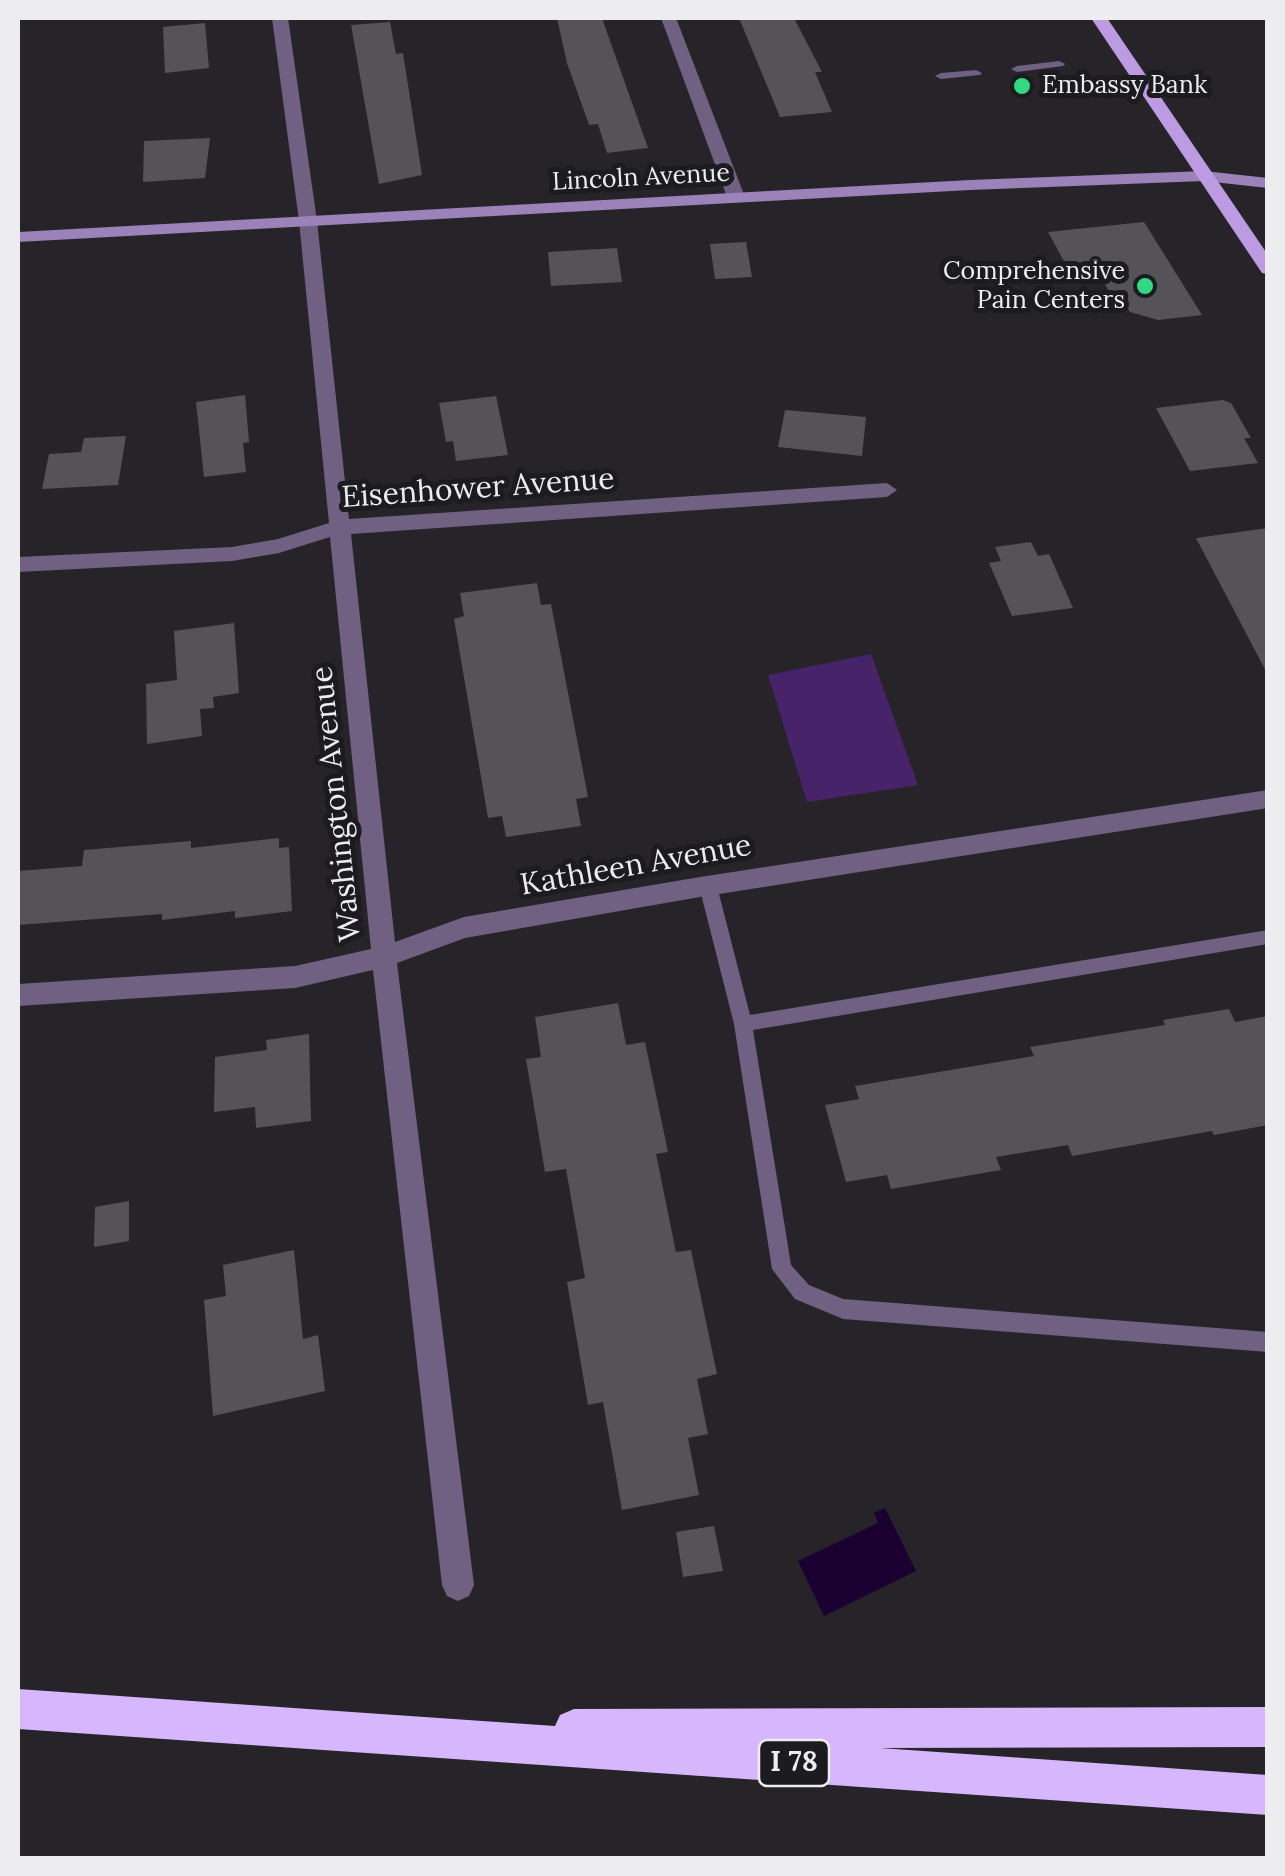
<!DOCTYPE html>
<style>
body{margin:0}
#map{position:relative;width:1285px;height:1876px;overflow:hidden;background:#262429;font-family:Lora,serif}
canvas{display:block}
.frame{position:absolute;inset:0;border:20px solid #edecef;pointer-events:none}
</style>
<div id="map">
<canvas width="1285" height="1876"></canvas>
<div class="frame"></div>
</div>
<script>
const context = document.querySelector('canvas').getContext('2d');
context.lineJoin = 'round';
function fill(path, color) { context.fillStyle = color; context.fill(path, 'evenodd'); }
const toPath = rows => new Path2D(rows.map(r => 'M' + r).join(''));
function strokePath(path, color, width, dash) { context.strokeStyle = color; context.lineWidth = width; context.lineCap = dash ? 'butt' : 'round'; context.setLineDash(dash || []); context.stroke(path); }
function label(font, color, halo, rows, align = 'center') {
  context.font = font + ' Lora,serif'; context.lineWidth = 10; context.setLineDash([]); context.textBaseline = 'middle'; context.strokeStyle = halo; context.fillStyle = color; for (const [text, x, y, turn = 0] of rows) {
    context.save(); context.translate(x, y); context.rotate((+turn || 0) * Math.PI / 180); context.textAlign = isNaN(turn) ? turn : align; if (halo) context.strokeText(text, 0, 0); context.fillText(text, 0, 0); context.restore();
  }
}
fill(toPath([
 [871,654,918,785,807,802,768,675]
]), '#472369');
fill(toPath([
 [885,1508,916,1571,824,1616,798,1561,878,1523,874,1513]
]), '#1b0032');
fill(toPath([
 [557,18,602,18,648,148,607,153,598,124,589,125,567,63],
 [739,18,794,18,822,72,815,72,832,112,780,117],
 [390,22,396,54,403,53,422,175,379,184,351,25],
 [205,23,209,68,165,73,163,27],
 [210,138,205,178,143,182,144,141],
 [1144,222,1202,315,1158,320,1130,312,1125,305,1117,306,1095,266,1066,265,1048,232],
 [746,242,752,277,715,279,710,244],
 [617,248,622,282,551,286,548,252],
 [245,395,249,442,243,443,246,472,204,477,196,402],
 [496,396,508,455,456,461,453,441,446,442,439,403],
 [1223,400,1231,403,1251,438,1244,438,1258,463,1190,471,1156,408],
 [785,410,866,417,862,456,778,447],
 [126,436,118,485,42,489,49,454,81,452,84,438],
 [1268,528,1268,675,1196,538],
 [1031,542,1038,556,1049,554,1073,608,1012,616,989,563,1001,561,995,547],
 [537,583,541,605,551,604,588,797,576,799,581,826,506,837,502,816,488,818,454,619,464,616,460,593],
 [234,623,239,693,213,697,214,708,200,709,202,736,147,744,146,684,177,680,174,631],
 [279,838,279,848,289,847,292,911,235,918,235,911,162,920,162,914,18,925,18,871,82,866,84,850,191,841,191,848],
 [618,1003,626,1045,645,1042,668,1152,656,1154,676,1252,691,1250,717,1374,697,1379,708,1434,688,1438,699,1495,622,1510,603,1402,588,1405,567,1282,585,1278,566,1169,545,1172,526,1059,541,1057,535,1017],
 [1229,1009,1235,1022,1268,1016,1268,1125,1214,1135,1212,1131,1072,1156,1068,1145,996,1157,1001,1170,891,1189,887,1175,846,1182,825,1105,859,1099,855,1086,1034,1056,1030,1047,1165,1025,1163,1020],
 [309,1034,311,1121,256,1128,255,1107,214,1112,215,1057,267,1050,266,1040],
 [129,1201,129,1241,94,1247,95,1207],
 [294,1250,303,1339,318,1335,325,1391,213,1416,204,1300,226,1296,223,1265],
 [714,1526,723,1571,683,1577,676,1532]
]), '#555358');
fill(toPath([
 [1059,61,1065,64,1063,66,1017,72,1011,69,1017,66,1059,61],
 [976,70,982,73,980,75,941,79,935,76,941,73,976,70],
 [708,879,714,881,717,886,750,1015,1268,930,1268,944,753,1030,791,1265,809,1285,843,1299,1268,1332,1268,1352,843,1319,795,1299,772,1269,734,1024,699,886,702,881,708,879]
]), '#706183');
fill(toPath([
 [272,18,288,18,317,221,349,519,887,483,897,490,887,497,351,534,395,942,464,917,700,877,1268,790,1268,808,700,897,465,938,397,963,474,1585,469,1596,458,1601,447,1596,442,1585,373,970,295,988,18,1006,18,984,295,966,371,949,330,537,279,553,232,561,18,572,18,557,232,547,278,539,329,523,299,221,272,18],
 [661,18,676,18,745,197,742,201,727,197,661,18]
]), '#706183');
fill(toPath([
 [1204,171,1268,178,1268,188,1204,181,970,190,18,242,18,232,970,180,1204,171]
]), '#9b82b9');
fill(toPath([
 [1091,18,1107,18,1268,255,1268,274,1262,273,1091,18]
]), '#bc9be3');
fill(toPath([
 [18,1689,555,1726,560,1715,574,1709,1268,1707,1268,1747,880,1748,1268,1775,1268,1815,18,1729,18,1689]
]), '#d6b7fd');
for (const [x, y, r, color] of [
 [1022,86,10,"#32d882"],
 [1145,286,10,"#32d882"]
]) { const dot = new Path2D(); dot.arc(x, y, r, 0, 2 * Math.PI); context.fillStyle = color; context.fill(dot); strokePath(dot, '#1c1b1f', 4); }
label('25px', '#edecef', '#1c1b1f', [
 ["Embassy Bank",1042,86],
 ["Comprehensive",1125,272,"right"],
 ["Pain Centers",1125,301,"right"]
], 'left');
label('25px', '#edecef', '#1c1b1f', [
 ["Lincoln Avenue",641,178,-3]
]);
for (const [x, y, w] of [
 [794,1763,70]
]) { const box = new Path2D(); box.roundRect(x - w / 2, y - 23, w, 46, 8); context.fillStyle = '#1c1b1f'; context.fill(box); strokePath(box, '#edecef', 2.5); }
label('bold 28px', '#edecef', null, [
 ["I 78",794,1763]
]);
label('30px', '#edecef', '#1c1b1f', [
 ["Eisenhower Avenue",478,489,-4],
 ["Washington Avenue",337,804,-96],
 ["Kathleen Avenue",636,866,-10]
]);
</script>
